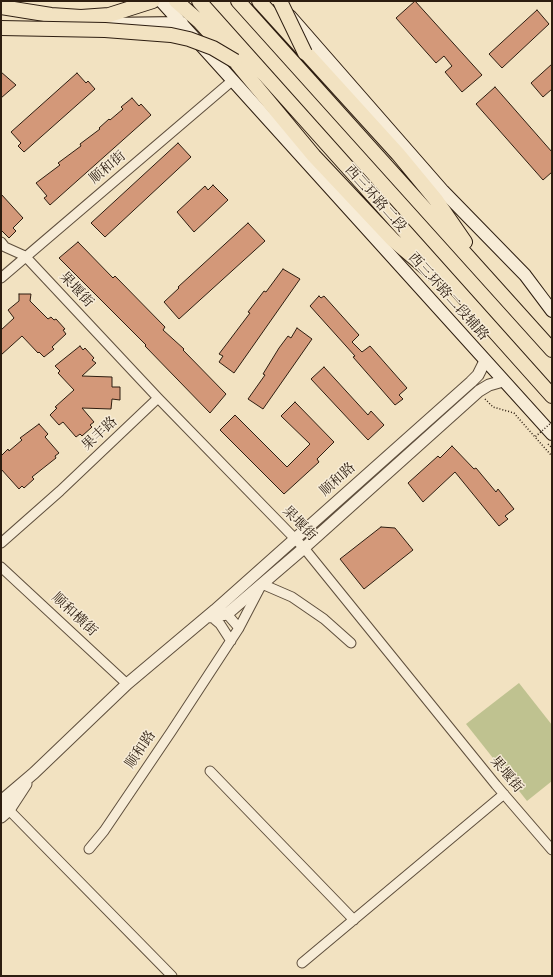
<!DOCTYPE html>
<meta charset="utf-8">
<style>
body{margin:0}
#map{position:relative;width:553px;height:977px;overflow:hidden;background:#f2e2c1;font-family:"Libre Bodoni",serif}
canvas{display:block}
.frame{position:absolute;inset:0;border:2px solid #2d1d10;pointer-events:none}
</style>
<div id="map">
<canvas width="553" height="977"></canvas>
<div class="frame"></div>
</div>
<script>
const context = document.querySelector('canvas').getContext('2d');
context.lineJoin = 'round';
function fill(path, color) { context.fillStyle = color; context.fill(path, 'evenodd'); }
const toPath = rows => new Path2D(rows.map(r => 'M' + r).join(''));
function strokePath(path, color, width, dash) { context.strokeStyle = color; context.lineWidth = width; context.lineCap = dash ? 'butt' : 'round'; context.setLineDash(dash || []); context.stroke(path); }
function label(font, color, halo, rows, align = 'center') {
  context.font = font + ' "Libre Bodoni","Noto Serif SC",serif'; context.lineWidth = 3; context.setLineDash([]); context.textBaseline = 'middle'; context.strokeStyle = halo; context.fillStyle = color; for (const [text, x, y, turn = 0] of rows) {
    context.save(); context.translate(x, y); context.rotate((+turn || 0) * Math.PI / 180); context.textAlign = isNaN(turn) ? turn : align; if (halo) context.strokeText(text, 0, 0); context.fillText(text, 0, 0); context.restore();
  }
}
fill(toPath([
 [519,683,552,725,552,781,527,801,466,724]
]), '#bfc290');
const building = toPath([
 [415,1,482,75,462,92,445,72,452,66,444,56,436,63,396,18,415,1],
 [537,10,549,24,502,68,489,54,537,10],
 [552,64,552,89,543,97,531,83,552,64],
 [1,72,16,85,1,98,1,72],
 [77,73,86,83,88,81,95,89,24,152,18,146,21,143,11,132,77,73],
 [495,87,552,152,552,172,543,180,476,104,495,87],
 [132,98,139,106,141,104,151,115,50,205,44,198,47,196,36,183,60,165,58,163,81,146,80,144,100,129,99,128,109,119,110,120,123,109,121,107,132,98],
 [178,143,191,157,105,237,91,223,178,143],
 [213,185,228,200,194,232,177,212,205,186,208,190,213,185],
 [1,194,23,218,13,228,16,231,9,238,1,230,1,194],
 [248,223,265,241,179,319,164,302,179,288,178,287,248,223],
 [78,242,113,278,115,276,165,327,163,330,184,349,183,350,226,394,210,413,145,346,146,345,59,258,78,242],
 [283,269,300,279,234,373,219,362,223,356,219,354,250,313,248,312,264,291,266,292,283,269],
 [19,294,31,294,30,301,48,319,51,317,54,320,56,319,65,329,63,330,66,334,52,347,54,349,44,357,39,352,38,353,22,336,1,355,1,330,14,318,8,310,19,301,19,294],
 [319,296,321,298,324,296,359,335,352,342,362,352,370,346,407,388,399,395,403,399,395,405,353,357,355,356,310,306,319,296],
 [297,328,312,339,263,409,248,399,265,375,263,374,279,348,288,336,291,338,297,328],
 [80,346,83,350,85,348,94,358,92,360,96,363,82,376,112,377,112,387,120,387,120,400,112,399,111,409,82,408,94,422,90,425,92,427,82,436,80,434,76,437,63,422,59,425,50,415,57,408,55,407,74,390,58,373,60,371,55,366,80,346],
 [324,367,368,415,371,411,384,425,368,440,311,379,324,367],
 [295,402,334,442,317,459,319,462,284,494,220,430,235,415,287,467,310,444,281,416,295,402],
 [39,424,48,434,45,437,59,453,55,456,56,458,32,477,34,479,24,488,22,486,19,489,1,469,1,456,8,449,9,451,22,440,20,438,39,424],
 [452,446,474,469,476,468,496,492,498,489,514,509,505,516,508,519,499,526,455,472,423,502,408,483,438,456,440,458,452,446],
 [381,527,395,528,413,550,364,589,340,559,381,527]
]);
fill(building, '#d39879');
strokePath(building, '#2d1d10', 1);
const minor = toPath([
 [1,242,5,247,25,256,158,398,304,548,496,785,552,850],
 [1,278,233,80],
 [1,543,60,491,158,398],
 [1,567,127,684],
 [222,611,227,614,239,628],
 [206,617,213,618,220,624,231,641],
 [210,771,354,920],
 [5,806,172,976],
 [89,849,104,831,171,732,239,628,262,584,292,597,324,619,351,643],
 [302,963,504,794]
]);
const tertiary = toPath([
 [207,617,227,614,304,548,479,391,489,385,503,381],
 [1,801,34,773,127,684,215,610,471,382,478,375,485,361],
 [1,817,9,810,26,784]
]);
const secondary = toPath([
 [161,1,552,434],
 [290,16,443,191,525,275,552,311],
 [100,24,182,23]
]);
const trunk = toPath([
 [176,1,200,22,235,61,314,156,393,240,433,274],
 [199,1,552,396],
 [238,1,552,350],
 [259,1,398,154,436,200,465,242],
 [1,7,51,15,81,17,109,15,153,1]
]);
strokePath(minor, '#5e4e3c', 11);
strokePath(tertiary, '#5e4e3c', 13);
strokePath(secondary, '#2d1d10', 14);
strokePath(trunk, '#2d1d10', 16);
strokePath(toPath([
 [485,399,493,407,514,413,535,437],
 [548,444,552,448]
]), '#2d1d10', 1.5, [1, 2]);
strokePath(minor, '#f7ecd7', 9);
strokePath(tertiary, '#f7ecd7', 11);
strokePath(secondary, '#f7ecd7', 12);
strokePath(trunk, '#f2e2c1', 14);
const trunkBridge = toPath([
 [280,1,305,53],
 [1,28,105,30,171,35,189,39,213,48,235,61]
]);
strokePath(trunkBridge, '#2d1d10', 16, []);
strokePath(toPath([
 [552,422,535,437,552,456]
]), '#2d1d10', 1.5, [1, 2]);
strokePath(trunkBridge, '#f2e2c1', 14);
label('14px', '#2d1d10', '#f7ecd7', [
 ["顺和街",108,168,-40],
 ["西三环路二段",375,199,48],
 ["果堰街",76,290,47],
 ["西三环路二段辅路",448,297,48],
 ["果丰路",100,434,-43],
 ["顺和路",338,480,-42],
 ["果堰街",299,524,46],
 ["顺和横街",74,615,43],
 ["顺和路",141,750,-56],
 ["果堰街",506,775,50]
]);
</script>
